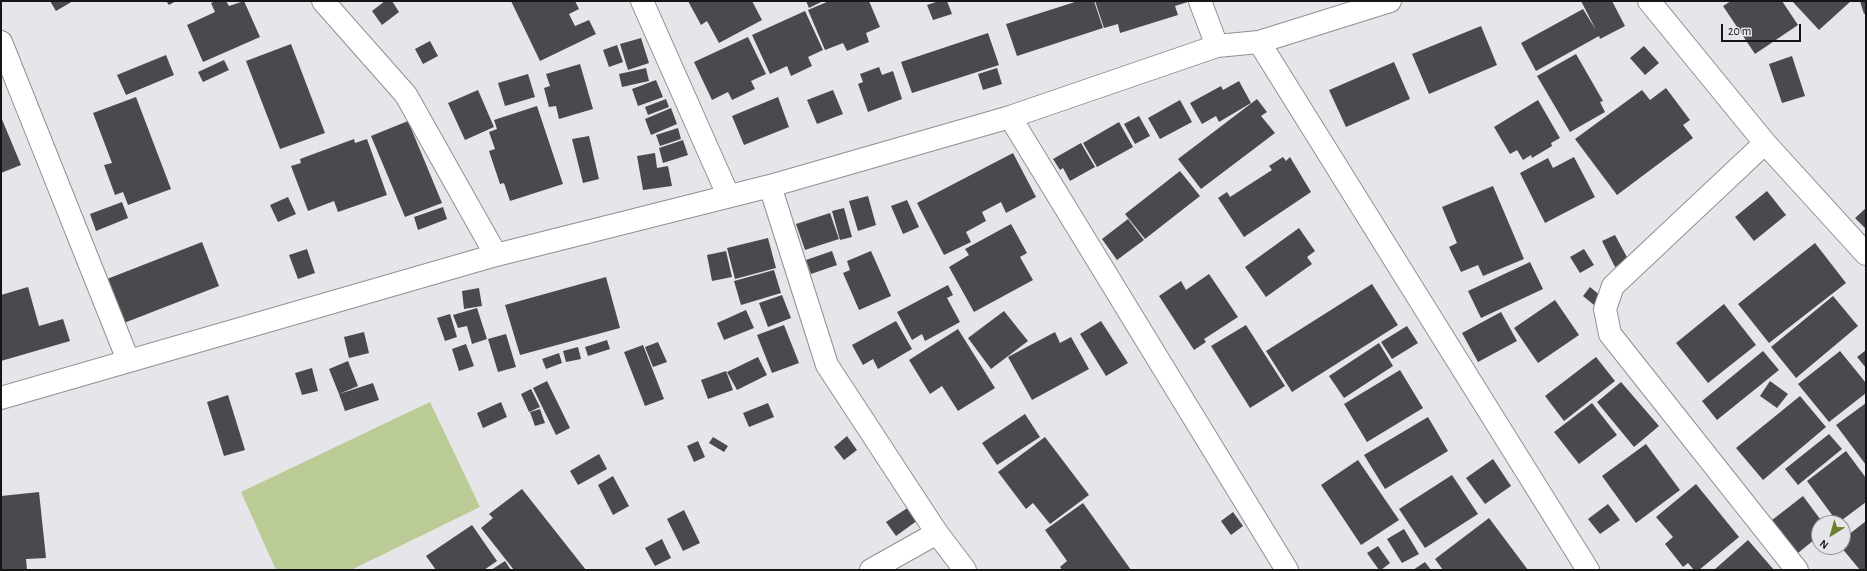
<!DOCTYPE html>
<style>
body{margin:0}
#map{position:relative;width:1867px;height:571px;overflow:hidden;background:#e6e6ea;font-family:"Alegreya Sans",sans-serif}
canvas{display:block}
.frame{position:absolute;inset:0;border:2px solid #141516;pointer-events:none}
.north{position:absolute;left:1811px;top:515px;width:40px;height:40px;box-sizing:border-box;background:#e6e6ea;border:1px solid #929295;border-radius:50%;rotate:217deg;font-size:11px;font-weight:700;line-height:16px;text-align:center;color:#141516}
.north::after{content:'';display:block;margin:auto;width:14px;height:18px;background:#6a7f2f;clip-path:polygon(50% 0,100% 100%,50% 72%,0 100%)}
.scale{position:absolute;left:1721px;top:24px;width:80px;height:18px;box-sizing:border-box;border:2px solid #141516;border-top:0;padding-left:5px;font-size:12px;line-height:14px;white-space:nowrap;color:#141516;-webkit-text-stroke:3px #e6e6ea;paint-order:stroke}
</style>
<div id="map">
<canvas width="1867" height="571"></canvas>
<div class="frame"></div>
<div class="north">N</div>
<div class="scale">20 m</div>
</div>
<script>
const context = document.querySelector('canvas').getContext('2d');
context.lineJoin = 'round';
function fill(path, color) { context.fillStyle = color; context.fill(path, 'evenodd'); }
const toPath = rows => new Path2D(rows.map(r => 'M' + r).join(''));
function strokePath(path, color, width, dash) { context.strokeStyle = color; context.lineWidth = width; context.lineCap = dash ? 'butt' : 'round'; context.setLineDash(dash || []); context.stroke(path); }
fill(toPath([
 [430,402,480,507,351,570,276,570,241,492]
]), '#bacb95');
fill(toPath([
 [50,1,73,1,56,11],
 [166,1,176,1,169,5],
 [216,1,226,1,229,6,244,1,260,37,203,62,187,25,215,12,211,3],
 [385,1,392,1,399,12,382,25,372,11],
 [511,1,575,1,579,9,569,14,575,26,589,20,596,34,540,61],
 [688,1,752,1,762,20,719,43,707,21,701,25],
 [806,1,823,1,809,8],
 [829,1,869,1,880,27,866,33,869,42,847,51,843,43,825,50,808,10],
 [939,1,947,1,952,14,933,20,927,5],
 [1078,1,1094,1,1103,28,1017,56,1006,24],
 [1095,1,1191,1,1175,6,1178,15,1120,33,1118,24,1104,28],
 [1581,1,1612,1,1625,26,1600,39,1599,36,1536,71,1521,43,1583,9,1596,30],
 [1731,1,1782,1,1798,25,1755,54,1723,6],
 [1792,1,1851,1,1819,30],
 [1860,1,1866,1,1866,13,1864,14],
 [805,11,823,50,808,57,812,66,791,76,787,66,770,74,752,35],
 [1481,26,1497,65,1429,94,1412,54],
 [988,33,999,65,912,93,901,62],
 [748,37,766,74,751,81,755,89,732,100,728,92,712,100,694,62],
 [641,38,649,63,628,70,620,44],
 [430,41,438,56,423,64,415,49],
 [291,44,325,133,280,149,246,61],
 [617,45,623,62,609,67,603,50],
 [1644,46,1659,63,1645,75,1630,58],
 [1576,54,1603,101,1600,102,1605,112,1570,132,1537,76],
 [166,55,174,75,126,95,117,75],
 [1792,56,1805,96,1782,103,1769,64],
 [224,60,229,70,203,82,198,72],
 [1394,62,1410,99,1346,127,1329,90],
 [580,64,593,109,559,119,556,106,549,107,544,88,550,86,546,74],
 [879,67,882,75,893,71,902,99,868,112,858,84,863,82,860,74],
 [646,68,649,81,622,87,619,74],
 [997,68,1002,84,983,90,978,74],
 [528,74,535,97,505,106,498,83],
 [656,80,663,97,638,106,632,89],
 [1239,81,1251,103,1219,122,1216,116,1202,124,1190,103,1221,86,1223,90],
 [1666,88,1690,120,1683,125,1693,138,1617,195,1575,139,1642,90,1650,100],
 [478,90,494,127,465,140,448,103],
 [833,90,843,114,817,124,807,100],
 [136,97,171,189,128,205,123,192,115,195,104,165,112,163,93,113],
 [778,97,789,127,744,145,732,116],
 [666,99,669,107,648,115,645,107],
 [1257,99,1267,112,1261,116,1275,133,1201,189,1178,159],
 [1180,100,1192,122,1160,139,1148,118],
 [1538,100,1560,138,1551,143,1552,146,1532,158,1531,155,1523,160,1517,150,1510,154,1494,127],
 [537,106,563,184,510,201,504,183,500,184,489,151,495,149,489,132,497,129,494,120],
 [671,108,677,124,651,135,645,119],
 [1139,116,1150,136,1135,144,1124,124],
 [1,117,21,165,1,173],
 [408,121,442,203,405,217,371,136],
 [1119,122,1133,147,1097,167,1083,143],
 [678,128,681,139,660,146,656,135],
 [589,136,599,179,583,183,572,139],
 [354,139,355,143,367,139,387,195,338,212,334,201,308,211,291,166,301,163,300,159],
 [683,140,688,155,663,163,659,148],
 [1081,143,1095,167,1070,181,1063,168,1060,170,1053,159],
 [655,153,657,168,668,166,672,186,643,190,637,156],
 [1013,153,1036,197,1006,213,1001,202,982,212,986,221,966,232,971,242,944,255,917,203],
 [1283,157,1286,161,1290,157,1311,192,1244,237,1218,198,1227,192,1230,197,1272,170,1269,166],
 [1574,157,1595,197,1545,223,1520,173,1548,158,1553,168],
 [1180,171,1200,196,1145,239,1125,214],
 [1493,186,1524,259,1483,276,1478,265,1461,272,1449,247,1457,243,1442,207],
 [1767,191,1786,215,1754,241,1735,217],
 [868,196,876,225,858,231,849,201],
 [288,197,296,214,278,222,270,205],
 [907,200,919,227,903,234,891,206],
 [122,202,128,218,96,231,90,214],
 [443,207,447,219,418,230,414,217],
 [844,208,852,237,840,240,832,211],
 [1866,208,1866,229,1855,218],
 [830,213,839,239,805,250,796,224],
 [1128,219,1144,240,1117,260,1102,239],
 [1011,224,1027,253,1020,257,1033,280,974,312,949,267,969,255,965,249],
 [1299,228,1315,251,1307,257,1312,264,1266,297,1245,267],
 [1615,235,1628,259,1615,267,1602,241],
 [768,238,776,268,735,279,727,248],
 [202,242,219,286,124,323,107,279],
 [1815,243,1846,283,1769,343,1738,304],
 [307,249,315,273,298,279,289,255],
 [1584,249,1594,265,1580,273,1570,257],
 [726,251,732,277,712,281,707,255],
 [832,251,837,265,811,274,806,260],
 [871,251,891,296,859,310,843,273,850,270,847,261],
 [1530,262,1543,289,1481,318,1468,291],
 [774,270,781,293,741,305,734,281],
 [1209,274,1238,317,1204,339,1206,342,1194,350,1159,296,1181,281,1186,290],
 [606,277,620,328,520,355,505,305],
 [1372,284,1398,325,1292,392,1266,351],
 [948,285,953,295,947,298,960,322,925,341,922,334,912,340,897,312],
 [28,287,39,326,63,319,70,341,1,361,1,295],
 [1590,287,1601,296,1594,305,1583,296],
 [479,288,482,306,464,309,462,291],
 [782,295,791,318,768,327,759,303],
 [1833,296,1858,326,1796,378,1771,347],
 [1555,300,1579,335,1538,363,1514,328],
 [1724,304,1756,345,1708,383,1676,343],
 [477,308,487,339,472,344,467,326,458,328,453,315],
 [746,310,754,328,724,340,717,323],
 [1004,311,1028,341,991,369,968,338],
 [1501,312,1517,341,1478,362,1462,333],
 [450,314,457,337,445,341,437,318],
 [896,321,912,349,878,369,873,359,863,365,852,345],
 [1101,321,1128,363,1106,376,1080,334],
 [784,325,799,363,772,373,757,335],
 [1246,325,1285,386,1250,408,1211,346],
 [1407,326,1418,343,1392,359,1381,342],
 [958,329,995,388,958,411,942,386,930,394,909,360],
 [364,332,369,353,349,358,344,337],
 [1055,332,1060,343,1071,337,1089,369,1032,400,1008,357],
 [506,334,516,367,498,372,488,339],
 [607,340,610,349,588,356,585,347],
 [658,342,667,362,653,367,645,347],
 [1379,343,1393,366,1344,398,1329,376],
 [466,344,474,366,459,371,452,349],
 [643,345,664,399,645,406,624,352],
 [578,347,581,359,566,362,563,351],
 [1866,350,1866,368,1857,357],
 [1763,351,1779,370,1717,420,1702,401],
 [1840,351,1866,383,1866,393,1829,422,1798,384],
 [559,353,562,363,546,369,542,359],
 [758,357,767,375,737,390,727,372],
 [1596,357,1615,381,1564,421,1545,396],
 [348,361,358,386,339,394,329,369],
 [312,368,318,391,302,395,295,373],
 [1400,370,1423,408,1367,442,1344,404],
 [726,371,733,390,708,399,701,380],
 [547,381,570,428,556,435,533,388],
 [1770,381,1788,394,1777,408,1760,396],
 [1621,382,1659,426,1634,447,1597,402],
 [373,383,379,400,345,411,339,394],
 [531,389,540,407,529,412,521,394],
 [228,395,245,450,224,456,207,402],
 [1800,396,1826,427,1763,480,1736,448],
 [501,402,507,417,483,428,477,413],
 [768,403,774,417,749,427,743,413],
 [1592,403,1617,435,1579,464,1554,432],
 [1866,403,1866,465,1836,425],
 [540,409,545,423,535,426,530,412],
 [1025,414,1040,437,997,465,982,443],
 [1428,417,1448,451,1385,489,1364,455],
 [1829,434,1842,449,1798,485,1785,469],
 [847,436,857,450,844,460,834,447],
 [713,437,728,446,724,452,709,443],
 [1045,437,1089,495,1050,524,1033,503,1026,509,998,472],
 [698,441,705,457,694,462,687,446],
 [1646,444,1680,490,1636,523,1602,476],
 [1846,451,1866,478,1866,502,1838,523,1807,481],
 [599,454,607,469,578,485,570,471],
 [1493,459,1511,486,1485,504,1466,478],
 [1358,460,1399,520,1361,545,1321,485],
 [1452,475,1478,514,1425,548,1399,509],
 [613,476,629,506,613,515,598,485],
 [1696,484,1739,537,1699,570,1694,570,1688,563,1683,567,1665,544,1673,537,1656,517],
 [522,489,586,570,514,570,481,528,493,518,489,514],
 [39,492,46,558,26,559,27,570,1,570,1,496],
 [1803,496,1823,523,1819,523,1819,536,1793,557,1767,524],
 [1083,503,1131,570,1062,570,1060,567,1067,561,1045,530],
 [1608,504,1620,520,1600,534,1588,519],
 [909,507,918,520,896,536,886,522],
 [684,510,700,543,683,551,667,519],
 [1233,512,1243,526,1231,535,1221,521],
 [1489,518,1528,570,1443,570,1435,559],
 [1866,521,1866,570,1860,570,1841,547,1843,547,1843,539],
 [472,525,497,561,484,570,436,570,426,556],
 [1404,529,1419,554,1402,563,1387,539],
 [662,539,671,558,655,566,645,548],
 [1748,540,1774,570,1714,570],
 [1378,546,1390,563,1381,570,1379,570,1367,553],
 [505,561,511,570,491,570],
 [1425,562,1431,570,1413,570]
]), '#494a4d');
const street = toPath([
 [323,1,406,95,496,255],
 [642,1,728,195],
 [1200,1,1217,46],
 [1649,1,1765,143,1866,254],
 [1,42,128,360],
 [1259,42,1588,570],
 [1010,117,1287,570],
 [1765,143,1613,286,1605,309,1610,334,1797,570],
 [770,186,827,365,937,533,965,570],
 [1,398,496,255,770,186,1010,117,1217,46,1259,42,1390,1],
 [871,570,937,533]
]);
strokePath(street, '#8f9093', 24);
strokePath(street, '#fff', 22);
</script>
